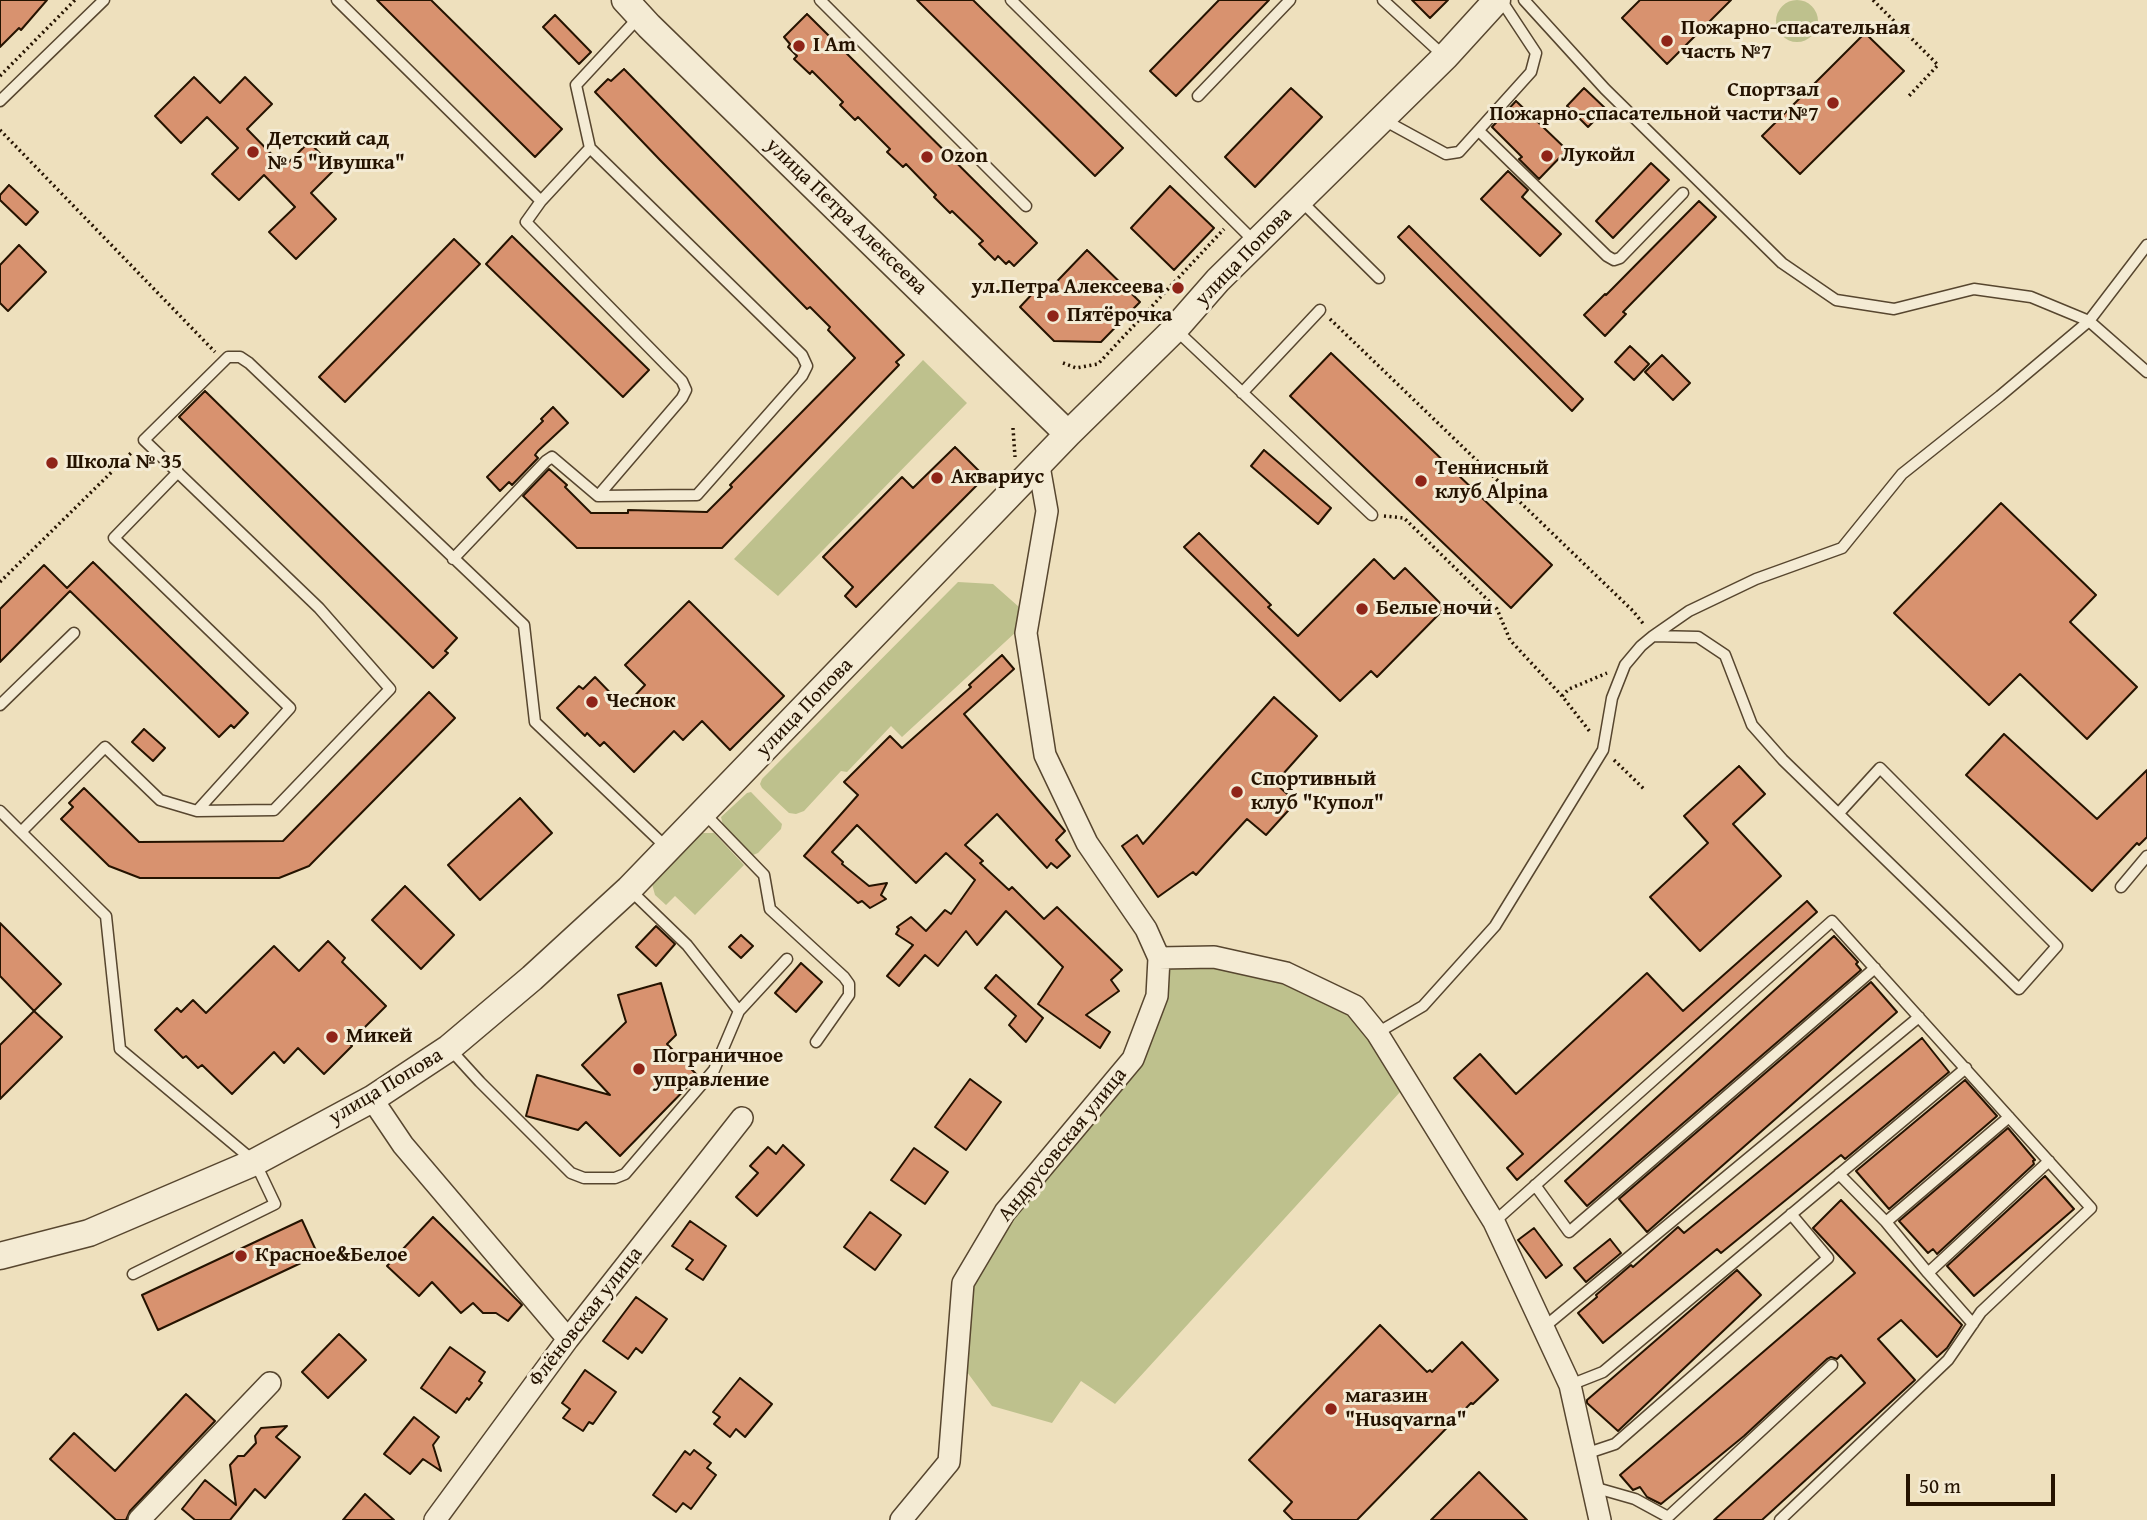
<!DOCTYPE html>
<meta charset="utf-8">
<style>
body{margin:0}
#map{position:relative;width:2147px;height:1520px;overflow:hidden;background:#eee0bd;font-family:"Gentium Book Plus",serif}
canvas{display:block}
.scale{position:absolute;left:1906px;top:1474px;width:149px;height:32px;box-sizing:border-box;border:4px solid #251300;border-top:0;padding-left:9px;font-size:21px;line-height:24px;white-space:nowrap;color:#251300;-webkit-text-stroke:5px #f4ebd4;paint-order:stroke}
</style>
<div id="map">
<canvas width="2147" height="1520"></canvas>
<div class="scale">50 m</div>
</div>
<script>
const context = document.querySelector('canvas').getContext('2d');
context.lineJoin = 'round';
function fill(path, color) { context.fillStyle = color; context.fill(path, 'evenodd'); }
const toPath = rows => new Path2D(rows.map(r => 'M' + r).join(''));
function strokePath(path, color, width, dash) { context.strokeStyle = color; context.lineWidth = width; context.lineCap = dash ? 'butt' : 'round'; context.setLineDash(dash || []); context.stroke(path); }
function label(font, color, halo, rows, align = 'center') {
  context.font = font + ' "Gentium Book Plus",serif'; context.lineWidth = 6; context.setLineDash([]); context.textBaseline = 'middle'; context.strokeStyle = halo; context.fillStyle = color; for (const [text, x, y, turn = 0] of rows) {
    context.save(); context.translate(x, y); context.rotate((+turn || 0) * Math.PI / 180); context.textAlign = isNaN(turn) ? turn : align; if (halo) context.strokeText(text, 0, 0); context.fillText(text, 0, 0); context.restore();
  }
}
fill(toPath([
 '1776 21a21 21 0 1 1 42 0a21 21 0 1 1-42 0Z',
 [923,360,967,403,778,596,734,559],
 [958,582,993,584,1019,607,1017,631,902,737,891,726,847,772,841,771,804,811,796,814,789,813,762,788,760,784,762,779],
 [751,792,782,824,781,829,758,853,753,855,723,825,721,817,747,793],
 [702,833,714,833,744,865,695,915,675,896,666,905,655,895,652,884],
 [1170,966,1215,966,1289,983,1350,1016,1371,1042,1401,1091,1115,1404,1081,1381,1052,1423,992,1406,967,1372,973,1288,1013,1219,1141,1066,1167,1002]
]), '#bec18d');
const building = toPath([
 [0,0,47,0,21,30,19,28,0,47,0,0],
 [377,0,431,0,562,129,535,157,377,0],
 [917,0,973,0,1123,148,1095,176,917,0],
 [1219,0,1269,0,1176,96,1150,71,1219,0],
 [1412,0,1448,0,1430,18,1412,0],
 [1640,0,1731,0,1667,64,1622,18,1640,0],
 [807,14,1037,243,1014,266,1009,261,1006,264,998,256,995,260,979,244,983,241,952,211,950,213,934,197,936,195,906,164,903,167,887,152,890,149,858,117,855,120,840,105,843,102,812,71,810,74,794,59,797,56,788,47,790,44,784,37,807,14],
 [555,15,591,52,579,64,543,27,555,15],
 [1865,33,1904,71,1800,174,1762,136,1865,33],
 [624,69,904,355,896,362,899,365,722,548,577,548,523,496,549,469,567,485,565,487,591,513,628,513,628,510,707,512,732,487,730,485,855,358,828,330,830,327,810,307,807,309,660,160,595,92,608,79,611,81,624,69],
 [194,77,220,103,245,77,272,104,247,129,284,167,309,142,335,169,311,193,336,219,296,259,269,232,295,207,264,175,239,200,212,174,238,148,207,117,181,143,155,116,194,77],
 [1291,88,1322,117,1255,187,1225,157,1291,88],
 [1584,88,1606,109,1588,127,1567,106,1584,88],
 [1516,101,1567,150,1539,179,1519,159,1522,157,1492,127,1516,101],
 [1651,163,1669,180,1613,238,1596,221,1651,163],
 [1508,171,1528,190,1522,197,1561,234,1540,256,1481,199,1508,171],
 [9,185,38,212,26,225,0,200,0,195,9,185],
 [1170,186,1214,228,1174,270,1131,228,1170,186],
 [1699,201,1716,217,1623,312,1626,314,1605,336,1584,315,1605,294,1606,295,1699,201],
 [1409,226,1583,399,1572,411,1398,237,1409,226],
 [512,236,649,370,623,397,486,264,512,236],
 [454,239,480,264,345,402,319,377,454,239],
 [19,245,46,272,8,311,0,303,0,265,19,245],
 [1087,250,1140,302,1101,342,1054,341,1020,307,1034,292,1041,298,1087,250],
 [1630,346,1649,364,1634,380,1615,362,1630,346],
 [1331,353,1552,565,1511,608,1290,396,1331,353],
 [1662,355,1690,383,1673,400,1645,372,1662,355],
 [205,391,457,638,445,651,448,653,433,668,179,417,205,391],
 [553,407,568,423,538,451,535,455,538,458,512,485,509,482,500,491,487,477,543,421,541,419,553,407],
 [955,447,985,477,856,607,845,596,853,587,823,557,902,477,913,488,955,447],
 [1264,450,1331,508,1318,524,1251,466,1264,450],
 [2001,503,2096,595,2070,622,2137,687,2087,739,2020,674,1989,705,1894,613,2001,503],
 [1199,533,1271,605,1268,607,1298,636,1374,559,1394,579,1405,568,1445,608,1377,677,1371,671,1340,701,1184,547,1199,533],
 [93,562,248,713,234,728,231,725,219,737,70,591,0,662,0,609,44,565,67,588,93,562],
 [689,601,784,696,730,750,702,721,683,740,674,731,634,772,604,742,600,746,587,733,585,736,557,708,579,686,583,689,595,677,624,707,645,685,625,665,689,601],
 [1002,655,1014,669,964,714,1065,831,1056,840,1070,856,1057,868,1051,863,1047,868,997,814,965,845,983,861,980,863,1009,890,1012,887,1044,919,1057,907,1122,970,1111,980,1119,991,1086,1015,1110,1032,1100,1048,1038,1004,1063,967,1006,911,977,945,966,931,938,966,925,955,899,986,887,976,913,945,896,934,899,929,897,927,911,917,926,931,945,910,951,914,975,880,946,853,916,883,857,825,832,852,843,862,842,864,869,886,887,883,881,895,886,899,870,908,862,901,858,903,804,856,858,795,844,782,890,736,902,748,971,687,969,685,1002,655],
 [429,692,455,718,309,866,279,878,140,878,109,866,61,819,73,807,69,803,84,788,139,842,283,841,429,692],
 [1274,697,1317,736,1275,783,1296,802,1266,835,1247,819,1196,875,1193,872,1158,897,1122,846,1137,835,1143,844,1274,697],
 [144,729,165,748,153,761,132,742,144,729],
 [2004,734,2097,819,2147,770,2147,837,2139,845,2137,843,2092,891,1966,775,2004,734],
 [1739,766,1765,794,1733,824,1781,876,1700,951,1650,897,1708,843,1684,816,1739,766],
 [520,798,552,833,480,900,448,865,520,798],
 [405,886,454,935,421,969,372,920,405,886],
 [1807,901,1817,912,1517,1180,1507,1168,1523,1154,1454,1078,1480,1054,1516,1094,1647,973,1683,1011,1807,901],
 [0,923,61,984,34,1011,62,1037,0,1099,0,1045,34,1011,0,976,0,923],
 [656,926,675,944,656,966,636,947,656,926],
 [741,935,753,946,741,958,729,947,741,935],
 [1834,936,1858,962,1856,964,1861,970,1587,1206,1565,1181,1834,936],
 [328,941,345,958,342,962,386,1006,349,1043,352,1046,324,1074,298,1048,284,1063,274,1052,232,1094,202,1065,198,1068,186,1056,183,1058,155,1030,177,1008,181,1012,193,1000,206,1013,274,946,299,971,328,941],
 [801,963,822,982,796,1012,775,993,801,963],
 [996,975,1043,1018,1026,1042,1009,1025,1016,1016,985,988,996,975],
 [1871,982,1897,1012,1647,1232,1619,1199,1871,982],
 [661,983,676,1035,667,1044,698,1076,620,1156,586,1122,578,1130,526,1116,537,1075,610,1095,582,1065,626,1022,618,995,661,983],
 [1922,1038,1949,1072,1845,1159,1841,1155,1721,1253,1717,1249,1603,1343,1578,1313,1597,1297,1596,1295,1631,1265,1633,1267,1678,1227,1684,1233,1922,1038],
 [970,1079,1001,1102,966,1150,935,1127,970,1079],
 [1965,1080,1997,1116,1889,1209,1856,1171,1965,1080],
 [2008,1128,2035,1160,2033,1161,2034,1164,1937,1254,1933,1249,1928,1253,1899,1221,2008,1128],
 [783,1145,804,1165,757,1216,736,1197,758,1173,750,1166,768,1147,776,1154,783,1145],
 [914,1148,948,1172,925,1204,891,1180,914,1148],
 [2045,1176,2074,1209,1974,1296,1947,1266,2045,1176],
 [1841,1200,1962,1325,1947,1348,1937,1357,1901,1320,1878,1339,1915,1380,1762,1520,1714,1520,1865,1383,1841,1355,1837,1359,1831,1357,1827,1359,1744,1436,1661,1504,1647,1497,1640,1487,1633,1490,1620,1475,1855,1273,1813,1228,1841,1200],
 [870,1212,901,1235,875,1270,844,1247,870,1212],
 [433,1217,522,1305,508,1321,496,1313,483,1313,473,1303,461,1313,432,1282,419,1296,387,1266,433,1217],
 [302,1220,318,1255,158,1330,142,1295,302,1220],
 [690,1221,726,1246,703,1280,686,1269,693,1260,672,1246,690,1221],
 [1534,1228,1562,1265,1546,1278,1518,1240,1534,1228],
 [1610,1239,1621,1253,1586,1282,1574,1268,1610,1239],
 [1737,1270,1761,1295,1618,1431,1587,1403,1587,1400,1737,1270],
 [636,1297,667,1319,642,1353,636,1348,628,1359,603,1341,636,1297],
 [1380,1325,1427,1372,1430,1370,1432,1372,1462,1342,1498,1380,1473,1404,1471,1403,1357,1520,1293,1520,1284,1511,1292,1502,1249,1460,1380,1325],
 [339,1334,366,1360,328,1398,302,1372,339,1334],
 [450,1347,485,1372,479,1381,482,1383,469,1400,467,1398,456,1413,421,1388,450,1347],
 [585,1370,616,1392,593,1424,589,1422,583,1431,563,1418,570,1409,562,1403,585,1370],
 [740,1378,772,1404,745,1437,736,1429,730,1437,714,1424,720,1417,713,1412,740,1378],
 [186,1394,215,1421,130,1511,126,1520,116,1520,50,1459,74,1433,115,1471,186,1394],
 [414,1417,439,1437,433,1445,441,1471,423,1459,410,1474,384,1454,414,1417],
 [287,1426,276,1437,300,1457,265,1498,255,1489,230,1520,195,1520,182,1509,205,1480,236,1505,230,1465,238,1456,244,1456,256,1443,255,1436,261,1428,287,1426],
 [694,1450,711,1463,707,1468,716,1475,691,1509,683,1503,676,1512,653,1495,685,1451,690,1455,694,1450],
 [1479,1472,1527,1520,1431,1520,1479,1472],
 [365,1494,394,1520,343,1520,365,1494]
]);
fill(building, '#d8926f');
strokePath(building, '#251300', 2);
const service = toPath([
 [337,0,541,201,526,222,682,381,686,390,682,398,598,496,552,457,546,461,453,559],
 [820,0,1026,206],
 [1011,0,1255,242],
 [1383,0,1445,57],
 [1524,0,1605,89,1782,263,1836,300,1894,309,1974,289,2031,297,2089,321,2147,245],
 [1198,96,1290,0],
 [0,101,104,0],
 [1382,119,1446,154,1459,152,1531,72,1536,53,1501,0],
 [1479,131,1607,256,1614,260,1620,258,1683,193],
 [1300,200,1379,278],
 [541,201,590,148],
 [1175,329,1372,515],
 [1242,393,1320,310],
 [178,472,114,538,290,708,197,811],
 [598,496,697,495,802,376,807,366,802,355,590,148,576,85,640,16],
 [1653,636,1689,611,1756,579,1842,548,1902,474,2000,396,2089,321,2147,372],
 [0,705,74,633],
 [0,811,21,832],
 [703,812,764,875,770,909,844,977,849,984,849,995,816,1042],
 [2121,887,2147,856],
 [739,1011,787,959],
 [1377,1033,1423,1006,1495,926,1603,750,1612,698,1625,665,1641,646,1653,636,1698,637,1725,655,1752,725,1783,760,2019,989,2057,946,1880,768,1839,813],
 [449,1048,480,1082,571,1173,584,1178,615,1178,625,1174,714,1070,739,1011,687,945,629,889],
 [1839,1174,1886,1222,2009,1117],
 [1535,1185,1569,1232,1875,968],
 [1494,1222,1832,921,2091,1208,1981,1312,1948,1360,1780,1520],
 [1886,1222,1928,1273,2049,1161],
 [1928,1273,1973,1324],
 [133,1274,275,1204,255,1162,120,1049,106,916,21,832,105,747,160,800,197,811,274,810,390,689,319,608,144,440,228,357,240,357,249,363,524,625,535,722,667,848],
 [1543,1328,1919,1017],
 [1570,1385,1603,1372,1966,1068],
 [1585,1454,1615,1444,1828,1258,1791,1214],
 [1593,1487,1635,1499,1668,1517,1832,1365]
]);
const minor = toPath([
 [1159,958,1214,957,1286,973,1355,1006,1377,1033,1494,1222,1570,1385,1600,1520],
 [372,1099,403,1145,568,1339],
 [139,1520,270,1383],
 [435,1520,568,1339,742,1118],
 [901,1520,949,1462,963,1283,1005,1212,1133,1059,1157,996,1159,958,1146,929,1087,843,1045,755,1026,633,1047,511,1039,466]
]);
const tertiary = toPath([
 [625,0,649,26,1068,434],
 [0,1256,89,1233,255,1162,372,1099,449,1048,532,978,629,889,1068,434,1175,329,1218,280,1445,57,1497,0]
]);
strokePath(service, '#57462f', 13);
strokePath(minor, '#57462f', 24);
strokePath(tertiary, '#57462f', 29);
strokePath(toPath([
 [1873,0,1938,65,1908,97],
 [0,76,75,0],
 [0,130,215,352],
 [1330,319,1633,611,1645,626],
 [1063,363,1076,368,1098,364,1224,229],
 [1013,428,1015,457],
 [1384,516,1404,518,1497,609,1510,640,1562,696,1591,733],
 [0,582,133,451],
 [1562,696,1569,689,1607,673],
 [1614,760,1644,789]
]), '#251300', 3.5, [2, 3.5]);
strokePath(service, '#f4ebd4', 10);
strokePath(minor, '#f4ebd4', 21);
strokePath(tertiary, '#f4ebd4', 26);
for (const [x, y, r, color] of [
 [1667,41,7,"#8f2418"],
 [799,46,7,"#8f2418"],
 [1833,103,7,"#8f2418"],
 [253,152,7,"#8f2418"],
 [1547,156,7,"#8f2418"],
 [927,157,7,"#8f2418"],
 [1178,288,7,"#8f2418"],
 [1053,316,7,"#8f2418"],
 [52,463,7,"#8f2418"],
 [937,478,7,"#8f2418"],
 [1421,481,7,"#8f2418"],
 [1362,609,7,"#8f2418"],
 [592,702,7,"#8f2418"],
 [1237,792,7,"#8f2418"],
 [332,1037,7,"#8f2418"],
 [639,1069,7,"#8f2418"],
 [241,1256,7,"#8f2418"],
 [1331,1409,7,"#8f2418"]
]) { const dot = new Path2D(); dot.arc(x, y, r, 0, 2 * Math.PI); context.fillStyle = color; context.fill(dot); strokePath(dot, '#f4ebd4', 2.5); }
label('bold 21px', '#251300', '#f4ebd4', [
 ["Пожарно-спасательная",1681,29],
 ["часть №7",1681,53],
 ["I Am",813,46],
 ["Спортзал",1819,91,"right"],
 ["Пожарно-спасательной части №7",1819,115,"right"],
 ["Детский сад",267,140],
 ["№ 5 \"Ивушка\"",267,164],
 ["Лукойл",1561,156],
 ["Ozon",941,157],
 ["ул.Петра Алексеева",1164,288,"right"],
 ["Пятёрочка",1067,316],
 ["Школа № 35",66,463],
 ["Теннисный",1435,469],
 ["клуб Alpina",1435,493],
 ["Аквариус",951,478],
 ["Белые ночи",1376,609],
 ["Чеснок",606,702],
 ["Спортивный",1251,780],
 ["клуб \"Купол\"",1251,804],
 ["Микей",346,1037],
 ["Пограничное",653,1057],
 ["управление",653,1081],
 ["Красное&Белое",255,1256],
 ["магазин",1345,1397],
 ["\"Husqvarna\"",1345,1421]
], 'left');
label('21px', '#251300', '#f4ebd4', [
 ["улица Петра Алексеева",846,217,44],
 ["улица Попова",1244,257,-46],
 ["улица Попова",805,708,-46],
 ["улица Попова",386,1087,-31],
 ["Андрусовская улица",1063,1145,-51],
 ["Флёновская улица",586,1317,-52]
]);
</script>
